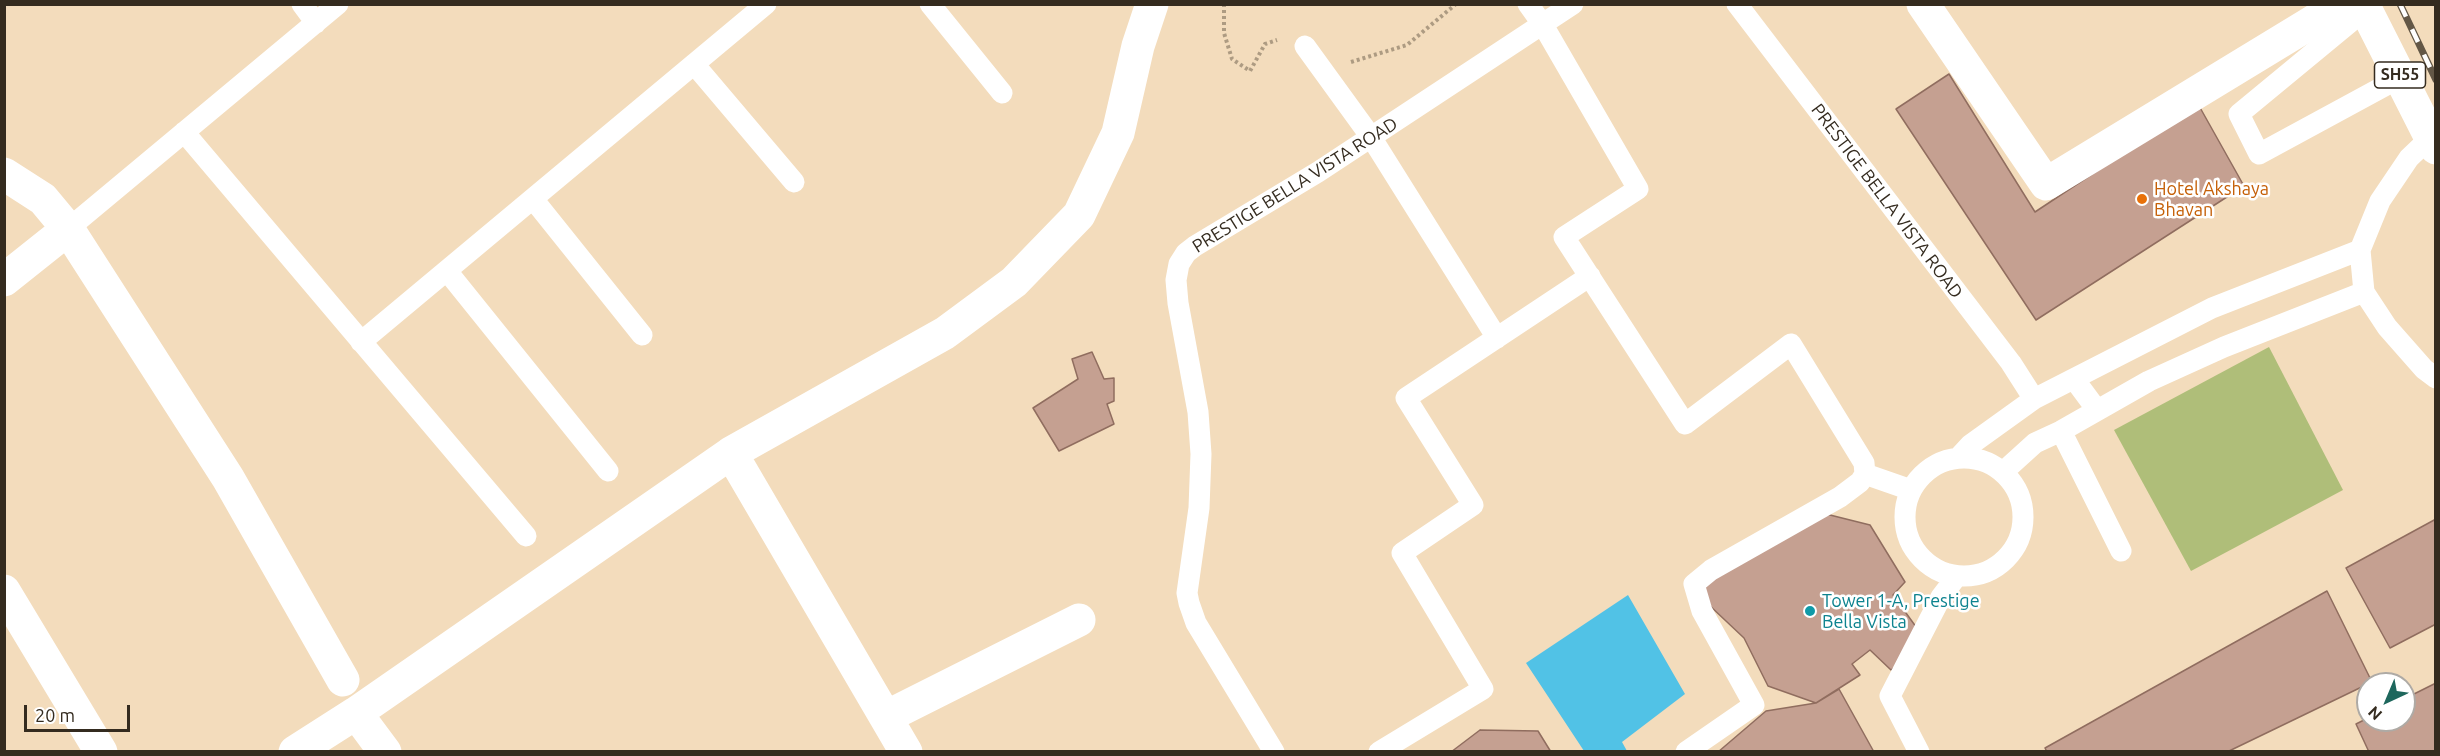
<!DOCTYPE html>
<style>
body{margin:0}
#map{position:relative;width:2440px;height:756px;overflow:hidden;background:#f3dcbc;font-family:Ubuntu,sans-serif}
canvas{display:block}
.frame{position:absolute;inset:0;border:6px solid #342b1f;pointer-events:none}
.north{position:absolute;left:2356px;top:672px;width:60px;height:60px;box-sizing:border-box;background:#fff;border:2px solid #aeaaa5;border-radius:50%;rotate:224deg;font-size:16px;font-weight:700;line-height:24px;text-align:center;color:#342b1f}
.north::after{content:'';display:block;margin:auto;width:21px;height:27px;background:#1e675d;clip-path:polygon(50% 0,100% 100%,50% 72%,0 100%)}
.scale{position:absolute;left:24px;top:705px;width:106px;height:27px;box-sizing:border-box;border:3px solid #342b1f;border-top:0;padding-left:8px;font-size:18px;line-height:21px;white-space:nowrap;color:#342b1f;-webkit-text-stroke:4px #fff;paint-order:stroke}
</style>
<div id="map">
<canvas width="2440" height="756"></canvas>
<div class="frame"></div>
<div class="north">N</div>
<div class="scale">20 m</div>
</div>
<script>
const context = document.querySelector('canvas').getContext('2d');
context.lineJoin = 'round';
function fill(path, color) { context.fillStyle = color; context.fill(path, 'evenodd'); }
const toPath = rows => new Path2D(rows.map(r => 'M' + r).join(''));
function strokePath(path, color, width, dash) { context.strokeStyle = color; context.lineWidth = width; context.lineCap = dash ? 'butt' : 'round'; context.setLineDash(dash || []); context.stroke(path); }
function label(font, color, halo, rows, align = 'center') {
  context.font = font + ' Ubuntu,sans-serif'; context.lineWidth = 5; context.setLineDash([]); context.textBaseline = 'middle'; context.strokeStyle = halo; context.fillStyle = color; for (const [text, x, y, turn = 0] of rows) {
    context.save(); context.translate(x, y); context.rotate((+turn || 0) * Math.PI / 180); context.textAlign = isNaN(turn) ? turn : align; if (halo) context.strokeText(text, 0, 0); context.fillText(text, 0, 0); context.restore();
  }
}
fill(toPath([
 [2269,347,2343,490,2191,571,2114,430]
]), '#afbe79');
fill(toPath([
 [1628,595,1685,694,1622,742,1627,751,1584,751,1526,663]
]), '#51c2e6');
const building = toPath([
 [1949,74,2035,212,2198,104,2244,186,2036,320,1896,109,1949,74],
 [1092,352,1104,379,1114,378,1114,401,1107,404,1114,424,1059,451,1033,408,1078,379,1072,359,1092,352],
 [1818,512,1870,525,1905,582,1893,595,1927,642,1891,670,1870,650,1852,664,1860,675,1816,703,1768,686,1744,638,1709,605,1699,584,1818,512],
 [2436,519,2436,624,2390,648,2346,568,2436,519],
 [2327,591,2372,682,2227,752,2047,752,2045,748,2327,591],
 [2436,683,2436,752,2369,752,2356,724,2368,718,2368,720,2404,720,2404,699,2436,683],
 [1839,689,1874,752,1718,752,1766,711,1816,703,1839,689],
 [1480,730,1538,731,1551,752,1451,752,1480,730]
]);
fill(building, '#c5a091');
strokePath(building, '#906d5f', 1.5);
strokePath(toPath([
 [1224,4,1224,33,1232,59,1250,71,1265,44,1277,40],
 [1351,62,1407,45,1456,4]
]), '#ad9b82', 4, [3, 3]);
strokePath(toPath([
 [302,4,316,23],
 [930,4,1002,93],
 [1528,4,1543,25,1638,189,1564,237,1685,424,1791,344,1864,463,1865,474,1860,482,1840,497,1711,570,1694,584,1702,611,1754,705,1686,752],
 [1737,4,2011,363,2034,399],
 [2365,10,2239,114,2259,154,2401,77],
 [1305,46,1371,137,1497,338],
 [694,64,794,182],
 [184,132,526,536],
 [2431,137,2409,158,2380,201,2360,250,2364,292,2387,327,2424,369,2436,378],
 [533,199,642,335],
 [68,229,338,4],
 [447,271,608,471],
 [361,342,766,4],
 [2074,379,2097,410],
 [2061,431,2121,551],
 '1905 517a59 59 0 1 1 118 0a59 59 0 1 1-118 0Z',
 [1958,458,1970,445,2034,399,2212,308,2360,250],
 [2003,472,2035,443,2061,431,2149,381,2224,347,2364,292],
 [1865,474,1911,490],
 [1274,752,1196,623,1189,603,1187,593,1199,508,1201,454,1198,412,1178,303,1176,280,1179,264,1186,253,1195,246,1318,172,1573,4],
 [1379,752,1483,689,1402,553,1473,505,1406,398,1590,276],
 [1919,752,1890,696,1941,597,1957,576]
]), '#fff', 21);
strokePath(toPath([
 [1923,4,2046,184,2342,4],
 [4,174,43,199,68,229,228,478,343,680],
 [4,280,68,229],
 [731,453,945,333,1014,282,1079,215,1118,133,1138,46,1152,4],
 [4,591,101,752],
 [356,713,385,752],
 [886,717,1079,620],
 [295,752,356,713,731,453,906,752]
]), '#fff', 33);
strokePath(toPath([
 [2363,4,2436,148]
]), '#fff', 33);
const rail = toPath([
 [2400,4,2436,80]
]);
strokePath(rail, '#635746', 7);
strokePath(rail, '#fff', 4.5, [14]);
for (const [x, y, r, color] of [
 [2142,199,6,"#e8710a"],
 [1810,611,6,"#0f9aa8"]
]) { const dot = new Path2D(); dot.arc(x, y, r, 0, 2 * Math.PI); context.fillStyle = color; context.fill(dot); strokePath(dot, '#fff', 2); }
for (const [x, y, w] of [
 [2400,75,51]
]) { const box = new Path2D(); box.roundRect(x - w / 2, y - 13, w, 26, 4.5); context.fillStyle = '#fff'; context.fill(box); strokePath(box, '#342b1f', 1.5); }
label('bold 16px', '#342b1f', null, [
 ["SH55",2400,75]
]);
label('18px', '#342b1f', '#fff', [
 ["PRESTIGE BELLA VISTA ROAD",1295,185,-32],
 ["PRESTIGE BELLA VISTA ROAD",1887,201,53]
]);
label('18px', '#c56008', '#fff', [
 ["Hotel Akshaya",2154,189],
 ["Bhavan",2154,210]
], 'left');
label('18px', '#0d838f', '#fff', [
 ["Tower 1-A, Prestige",1822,601],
 ["Bella Vista",1822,622]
], 'left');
</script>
